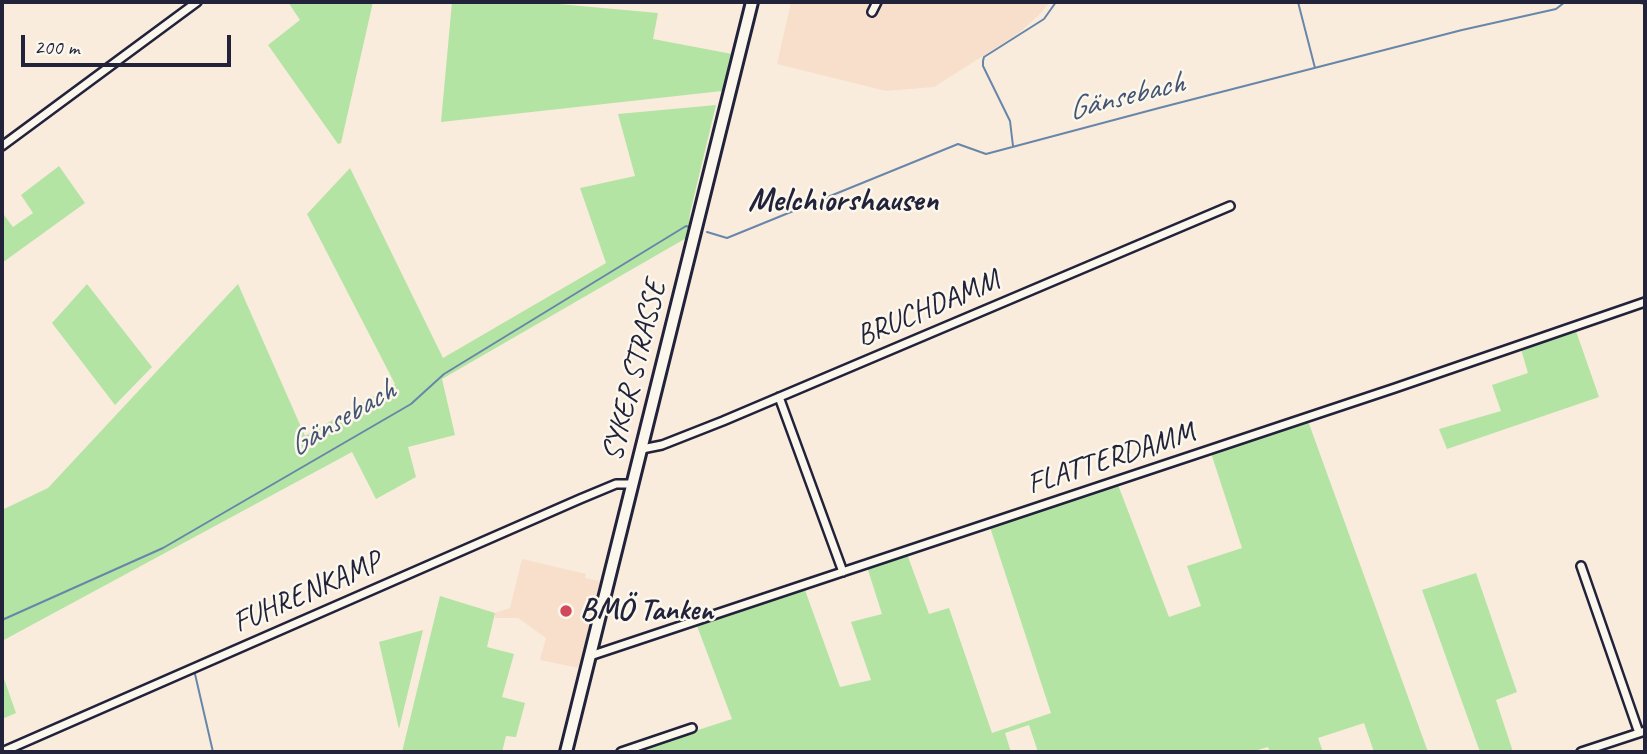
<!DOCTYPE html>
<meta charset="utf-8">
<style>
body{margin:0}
#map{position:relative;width:1647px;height:754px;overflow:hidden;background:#f9ecdd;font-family:Caveat,sans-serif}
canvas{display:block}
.frame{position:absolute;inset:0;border:4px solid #22223b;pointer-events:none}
.scale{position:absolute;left:21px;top:35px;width:210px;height:32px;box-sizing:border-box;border:4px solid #22223b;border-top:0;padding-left:9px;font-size:21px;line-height:24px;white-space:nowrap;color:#22223b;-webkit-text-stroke:5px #fbf7ec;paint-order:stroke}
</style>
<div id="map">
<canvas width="1647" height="754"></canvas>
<div class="frame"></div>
<div class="scale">200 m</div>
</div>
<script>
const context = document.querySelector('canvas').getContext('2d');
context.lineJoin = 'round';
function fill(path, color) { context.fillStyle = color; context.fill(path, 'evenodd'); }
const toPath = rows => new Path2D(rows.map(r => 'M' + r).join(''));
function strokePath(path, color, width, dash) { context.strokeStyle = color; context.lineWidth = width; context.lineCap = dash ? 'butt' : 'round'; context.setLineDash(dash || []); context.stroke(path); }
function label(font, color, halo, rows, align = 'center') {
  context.font = font + ' Caveat,sans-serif'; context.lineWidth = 5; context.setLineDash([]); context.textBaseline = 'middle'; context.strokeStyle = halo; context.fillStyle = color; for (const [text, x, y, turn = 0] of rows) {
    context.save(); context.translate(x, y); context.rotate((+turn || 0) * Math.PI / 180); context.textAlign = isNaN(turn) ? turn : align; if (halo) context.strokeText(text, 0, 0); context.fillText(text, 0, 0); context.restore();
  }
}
fill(toPath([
 [791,2,1050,2,1038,16,1019,33,934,87,886,91,777,64],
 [522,559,586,574,585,578,600,581,579,668,540,660,546,638,518,618,495,618,495,613,510,608]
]), '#f7dfcb');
fill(toPath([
 [288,2,373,2,341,143,338,144,268,45,300,20],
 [452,2,537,2,658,13,653,39,732,54,722,91,441,122],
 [716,105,690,213,688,237,442,379,455,435,408,447,416,477,376,499,352,452,2,641,2,510,48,488,238,284,305,436,395,384,307,214,350,168,443,358,606,263,580,188,635,176,618,114],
 [59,166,85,203,2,263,2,217,4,215,13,227,33,213,21,195],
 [87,284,152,367,115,405,52,323],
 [1576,331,1599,397,1447,449,1439,429,1501,411,1492,385,1528,373,1521,349],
 [1308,421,1428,752,1374,752,1364,723,1318,738,1323,752,1270,752,1268,747,1251,752,1038,752,1029,725,1005,733,1011,752,630,752,732,719,697,626,805,590,840,687,871,680,851,622,882,614,867,567,907,554,929,614,949,608,992,733,1051,713,990,527,1118,485,1169,617,1201,606,1187,566,1242,548,1211,453],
 [1476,573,1517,692,1496,700,1513,752,1480,752,1422,590],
 [440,596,495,613,487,647,514,654,502,697,525,703,516,737,506,736,502,752,402,752],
 [423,630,399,729,379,642],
 [2,673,16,713,2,719]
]), '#b3e4a4');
strokePath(toPath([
 [1298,2,1315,68],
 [1635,2,1645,4],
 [1013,146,1010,121,983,66,983,61,984,57,1044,19,1056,2],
 [707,232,727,238,958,144,986,154,1159,108,1462,30,1556,9,1565,2],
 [2,620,163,548,411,404,444,374,686,226,689,227],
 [195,674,213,752]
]), '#6886a9', 2);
const street = toPath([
 [872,12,877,2],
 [2,146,197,2],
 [779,397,843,572],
 [642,449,662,445,723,421,1230,206],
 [1581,566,1639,733],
 [590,656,1395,388,1645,302],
 [2,752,580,499,616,484,632,484],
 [621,752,692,728],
 [1581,752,1645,731]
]);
const primary = toPath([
 [566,752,752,2]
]);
strokePath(street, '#22223b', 12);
strokePath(primary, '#22223b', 16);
strokePath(street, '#fbf7ec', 7);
strokePath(primary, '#fbf7ec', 10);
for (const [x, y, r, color] of [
 [566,611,7,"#d1495b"]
]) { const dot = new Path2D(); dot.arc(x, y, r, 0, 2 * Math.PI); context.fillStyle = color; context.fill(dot); strokePath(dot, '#fbf7ec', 2.5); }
label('30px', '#22223b', '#fbf7ec', [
 ["BRUCHDAMM",928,309,-23],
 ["SYKER STRASSE",635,371,-76],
 ["FLATTERDAMM",1111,459,-18],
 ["FUHRENKAMP",307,593,-24]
]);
label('bold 30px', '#22223b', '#fbf7ec', [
 ["BMÖ Tanken",580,611]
], 'left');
label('italic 32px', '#455472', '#fbf7ec', [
 ["Gänsebach",1126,97,-14],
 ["Gänsebach",342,419,-31]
]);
label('bold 33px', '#22223b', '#fbf7ec', [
 ["Melchiorshausen",843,201]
]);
</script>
